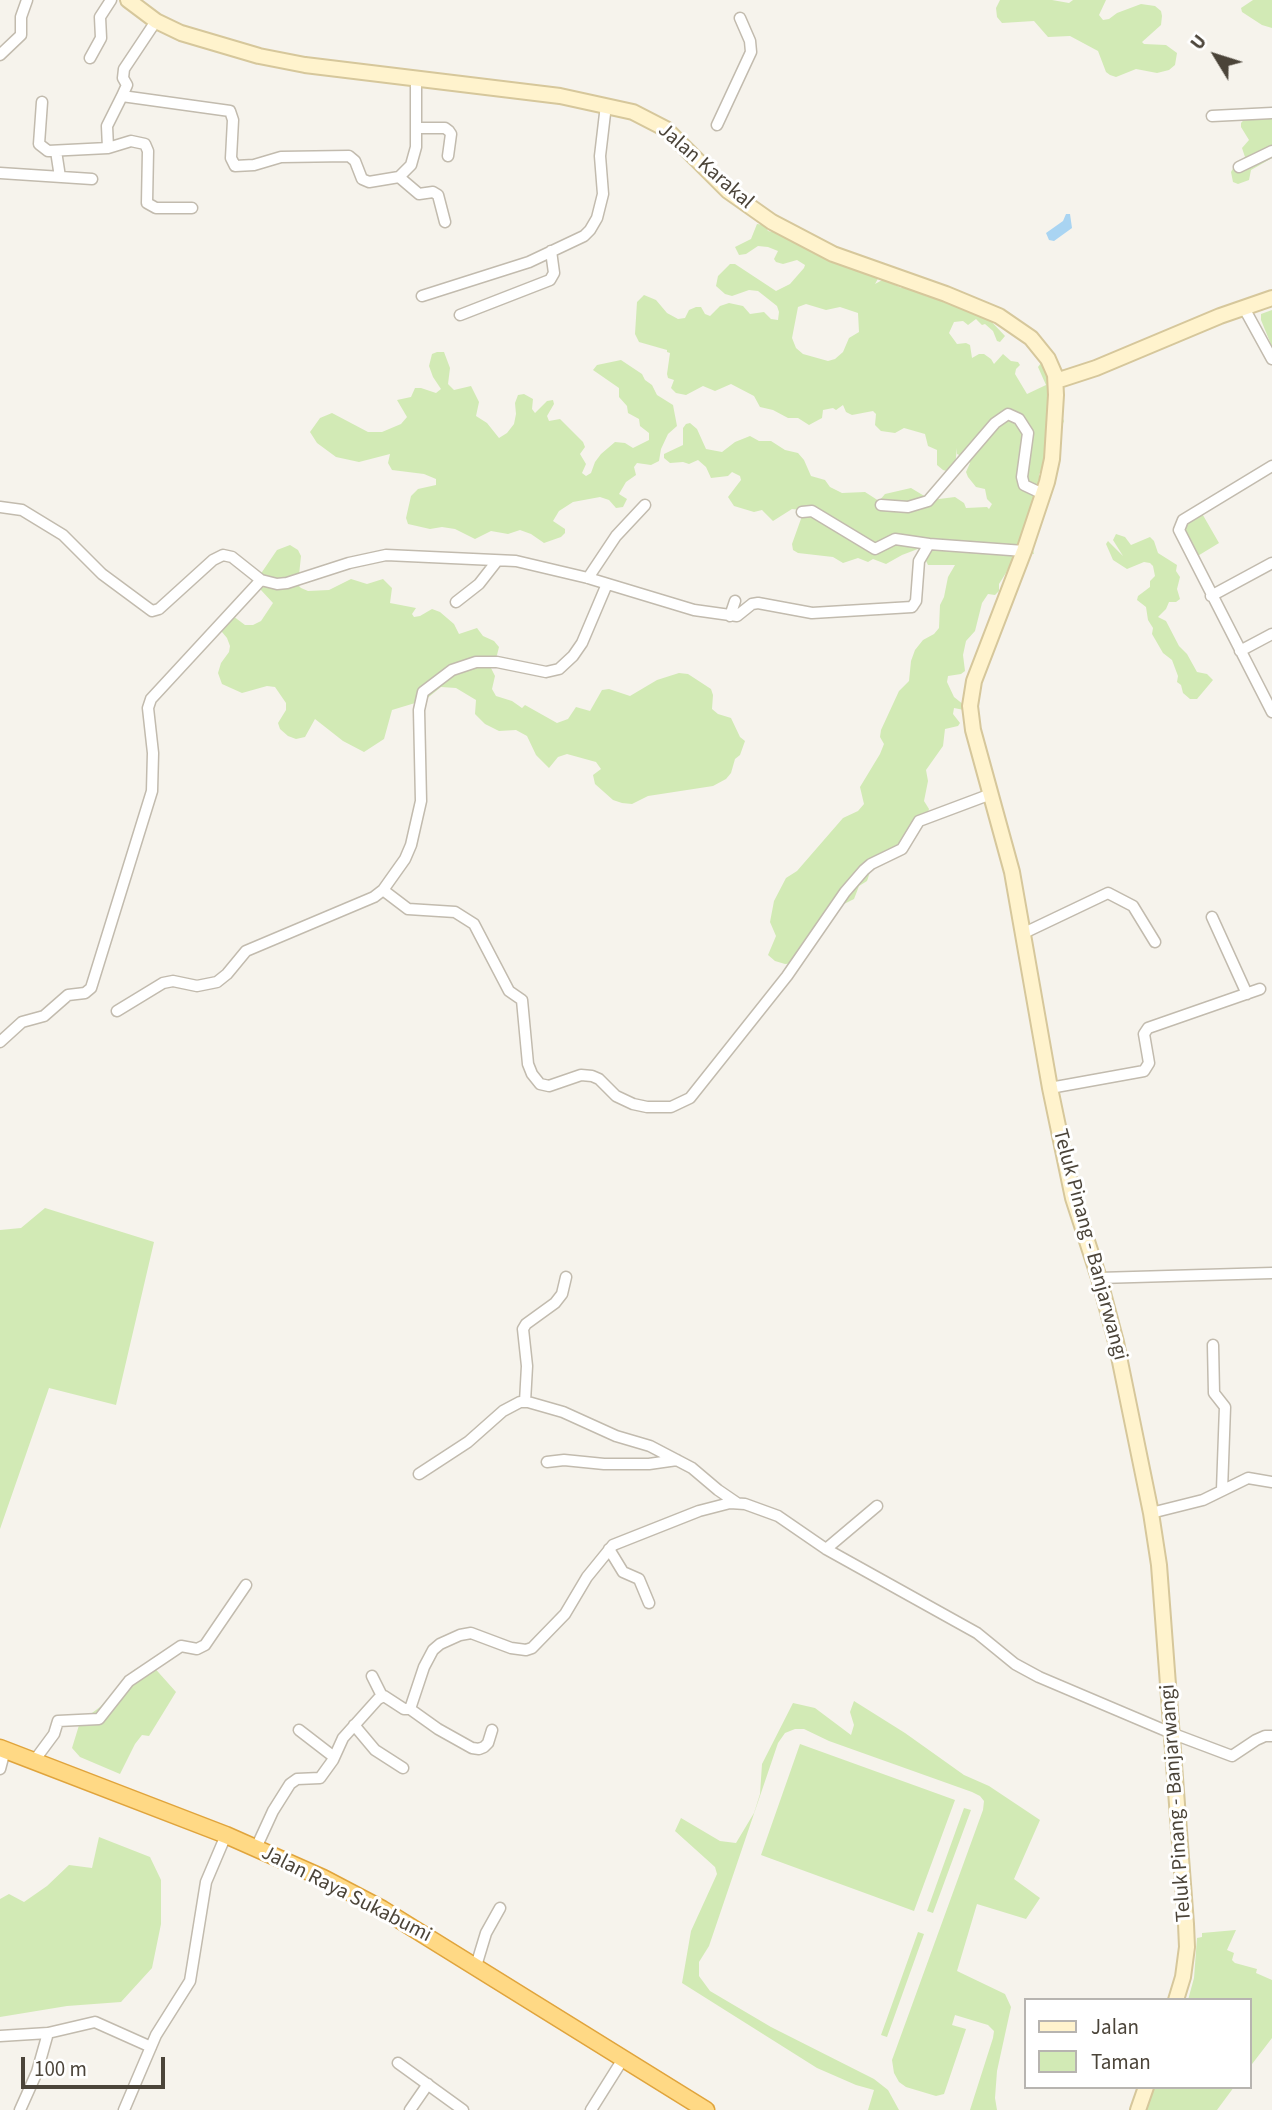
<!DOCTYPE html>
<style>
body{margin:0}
#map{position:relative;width:1272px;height:2110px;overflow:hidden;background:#f6f3ec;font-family:"Source Sans 3",sans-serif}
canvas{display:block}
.legend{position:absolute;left:1024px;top:1998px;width:228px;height:91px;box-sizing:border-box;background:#fff;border:2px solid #b7b4b0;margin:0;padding:9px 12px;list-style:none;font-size:21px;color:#4b4439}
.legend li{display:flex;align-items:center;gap:14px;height:35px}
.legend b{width:35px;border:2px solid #b7b4b0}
.north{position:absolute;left:1181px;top:21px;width:70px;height:70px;-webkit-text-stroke:5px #fff;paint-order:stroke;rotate:308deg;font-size:19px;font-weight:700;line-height:28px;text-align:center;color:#4b4439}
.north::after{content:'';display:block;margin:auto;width:24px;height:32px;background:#4b4439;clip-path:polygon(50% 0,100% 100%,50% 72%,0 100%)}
.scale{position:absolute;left:21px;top:2057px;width:144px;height:32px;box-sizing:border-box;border:4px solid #4b4439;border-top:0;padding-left:9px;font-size:21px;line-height:24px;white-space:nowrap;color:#4b4439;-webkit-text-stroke:5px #fff;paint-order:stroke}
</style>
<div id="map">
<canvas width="1272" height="2110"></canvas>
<ul class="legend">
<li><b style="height:9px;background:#fff3cd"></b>Jalan</li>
<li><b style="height:19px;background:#d2eab5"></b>Taman</li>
</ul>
<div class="north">U</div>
<div class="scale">100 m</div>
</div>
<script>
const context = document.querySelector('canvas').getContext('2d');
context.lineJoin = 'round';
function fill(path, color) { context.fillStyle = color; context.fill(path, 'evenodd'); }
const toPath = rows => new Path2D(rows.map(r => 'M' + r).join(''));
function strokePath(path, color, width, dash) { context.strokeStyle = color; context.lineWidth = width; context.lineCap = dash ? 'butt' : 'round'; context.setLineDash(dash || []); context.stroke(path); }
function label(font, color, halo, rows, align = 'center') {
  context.font = font + ' "Source Sans 3",sans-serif'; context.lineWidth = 6; context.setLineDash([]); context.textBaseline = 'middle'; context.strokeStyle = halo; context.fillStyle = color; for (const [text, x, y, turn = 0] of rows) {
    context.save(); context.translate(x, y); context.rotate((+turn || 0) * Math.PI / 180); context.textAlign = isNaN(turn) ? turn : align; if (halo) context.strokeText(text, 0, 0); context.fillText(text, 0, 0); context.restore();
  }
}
fill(toPath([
 [1000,0,1052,0,1069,3,1073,0,1106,0,1099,15,1103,20,1109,19,1117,13,1141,4,1155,6,1161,11,1162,16,1161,25,1142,42,1144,44,1166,45,1177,53,1175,65,1169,70,1157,73,1136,69,1116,77,1110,75,1106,72,1098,51,1070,36,1048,37,1034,21,1002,23,997,17,996,8],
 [1253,0,1272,0,1272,28,1262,25,1242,12,1241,8],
 [1251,112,1272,115,1272,158,1251,170,1249,180,1238,184,1233,182,1231,172,1236,163,1245,157,1242,148,1249,140,1241,127,1241,123],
 [757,224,765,225,768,231,787,235,794,242,880,275,875,284,884,279,901,288,913,287,925,296,937,297,943,301,987,317,1005,336,1000,342,997,341,993,331,985,324,982,325,976,319,968,325,963,321,954,322,949,333,957,344,966,343,970,345,972,358,979,354,984,354,991,359,994,364,1003,354,1011,361,1018,362,1020,365,1016,369,1015,374,1027,394,1046,385,1038,367,1041,363,1055,375,1057,395,1063,392,1054,413,1062,417,1064,421,1047,467,1039,474,1041,485,1032,546,1034,554,1024,552,1009,568,999,584,999,591,995,595,988,594,982,603,975,631,966,641,963,655,965,671,961,674,948,676,947,682,954,697,964,705,964,710,954,708,953,714,960,723,958,726,945,729,943,746,926,770,928,781,924,801,929,809,925,822,902,852,872,866,867,881,859,886,854,899,840,906,829,924,810,938,807,943,810,953,805,958,796,963,785,964,775,961,768,955,776,936,770,922,774,901,786,878,797,871,843,818,858,811,864,804,860,787,880,754,884,744,880,737,881,730,899,691,909,681,911,661,915,650,923,640,934,634,939,628,940,605,944,597,948,577,955,565,928,565,926,561,930,551,923,547,902,555,886,564,873,559,868,562,858,558,843,563,833,557,798,553,793,550,792,544,802,516,801,510,792,509,773,521,762,510,754,512,734,506,728,497,741,480,740,476,732,472,728,476,711,478,706,467,698,460,689,464,683,462,670,463,664,458,664,454,683,445,683,428,686,424,690,423,697,429,706,449,722,452,735,442,750,436,759,441,771,441,785,450,798,453,804,460,811,476,825,480,830,487,842,493,865,492,879,501,885,494,911,488,931,500,955,497,964,503,966,508,987,507,989,509,992,504,987,499,985,489,976,487,968,477,966,472,970,463,968,459,957,454,957,448,955,466,950,472,943,470,937,465,937,450,928,446,925,434,904,428,895,433,881,431,875,425,876,414,873,411,852,415,846,412,843,405,836,410,833,408,823,410,822,418,809,425,798,418,788,418,773,410,760,407,754,396,731,384,715,391,703,386,686,395,676,393,671,388,674,380,668,378,667,374,670,353,667,352,667,350,639,342,635,334,637,302,644,295,656,300,667,313,678,319,685,318,689,310,696,307,701,307,705,314,710,316,720,306,729,303,743,306,750,314,764,312,771,319,778,320,779,312,777,306,758,291,749,290,732,296,725,294,716,286,718,276,730,264,735,264,776,291,790,284,804,268,805,265,797,260,783,264,776,262,774,259,778,251,768,247,758,246,746,254,739,255,735,247,751,239],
 [806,304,826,310,840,307,858,313,859,332,849,338,843,352,835,359,828,361,803,354,796,348,792,338,798,307],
 [1272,310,1272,347,1261,320,1261,314],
 [437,352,444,352,450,368,448,384,454,390,471,386,479,402,476,416,487,423,499,438,507,433,514,424,516,414,515,403,518,395,524,394,533,399,532,409,535,413,547,401,553,400,554,404,547,416,549,421,560,419,583,442,585,447,580,454,586,464,582,473,586,476,591,473,595,462,601,454,615,442,625,443,633,448,649,440,649,433,640,426,639,419,628,413,627,406,619,397,619,388,593,370,597,365,621,360,642,374,645,380,652,385,657,395,673,405,677,426,668,434,661,449,659,461,651,465,637,463,634,467,636,475,626,482,619,494,627,499,623,507,616,508,609,500,600,497,573,502,559,511,553,521,565,529,565,533,561,537,544,543,531,534,520,530,508,534,491,531,475,539,455,529,442,527,430,529,408,524,406,518,411,496,418,489,436,485,436,479,424,474,392,470,388,463,390,454,359,462,336,457,317,443,310,432,320,418,332,413,368,432,382,432,401,424,407,417,397,400,411,397,415,388,421,388,436,393,441,389,433,377,429,366,432,354],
 [1200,510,1219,543,1196,557,1183,536,1183,521],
 [1116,534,1125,537,1131,545,1150,537,1154,541,1158,553,1177,565,1176,571,1180,577,1177,589,1180,599,1176,602,1169,602,1166,609,1158,617,1166,621,1179,646,1187,654,1197,672,1207,674,1213,680,1197,699,1190,699,1183,693,1181,685,1177,682,1178,676,1172,660,1163,653,1152,634,1153,628,1148,620,1146,607,1137,600,1138,596,1150,587,1150,581,1155,576,1153,566,1150,563,1144,562,1127,569,1113,560,1106,544,1108,541,1123,556,1113,540],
 [290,545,298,550,301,556,298,585,301,588,308,591,329,590,351,579,367,584,383,579,392,588,390,603,416,608,412,614,414,617,420,616,432,609,440,612,454,624,459,634,477,628,483,636,494,641,499,647,497,655,490,666,495,676,492,689,496,696,512,701,522,708,525,705,557,723,568,719,576,707,590,711,602,690,609,689,630,696,657,680,679,673,688,674,711,689,713,695,712,709,718,714,731,718,740,737,745,741,740,755,735,759,731,773,726,779,713,786,648,796,632,804,622,803,613,800,595,784,593,775,601,769,596,762,567,754,558,757,549,768,536,755,527,736,516,730,499,731,485,724,475,714,476,700,456,688,441,687,425,700,392,710,384,739,364,752,343,741,315,719,305,737,296,739,288,736,280,729,278,723,286,710,286,703,275,687,267,686,242,693,222,684,218,673,221,663,229,652,230,646,227,638,217,626,229,613,245,625,253,625,261,621,273,603,260,589,262,572,277,550],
 [45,1208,154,1242,116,1405,49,1388,0,1529,0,1230,21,1228],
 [151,1664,176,1692,149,1736,142,1735,135,1744,120,1774,80,1757,72,1748,80,1722,100,1707,135,1669],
 [854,1701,905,1733,964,1775,989,1786,1040,1820,1014,1879,1040,1898,1026,1919,977,1904,957,1971,1005,1994,1011,2007,997,2071,995,2098,997,2110,970,2110,993,2038,994,2031,988,2025,955,2015,952,2025,966,2029,944,2094,936,2096,906,2087,899,2082,894,2073,892,2060,983,1810,984,1801,980,1796,972,1792,829,1741,804,1729,795,1729,785,1733,778,1743,709,1946,699,1962,699,1976,710,1991,771,2027,874,2079,888,2090,899,2110,868,2110,874,2090,856,2085,817,2068,682,1983,691,1931,717,1874,715,1867,675,1831,681,1818,720,1841,736,1843,754,1813,760,1794,762,1764,793,1703,815,1708,851,1735,854,1725,850,1712],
 [800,1744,955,1800,914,1911,761,1855],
 [964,1808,971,1810,933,1913,927,1911],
 [99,1837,150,1857,161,1880,161,1924,152,1968,121,2002,67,2006,0,2017,0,1899,9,1894,24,1902,47,1886,69,1865,92,1868],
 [1236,1930,1227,1950,1234,1953,1232,1960,1235,1963,1257,1969,1256,1973,1272,1980,1272,2038,1249,2068,1249,2000,1188,2000,1194,1978,1197,1938,1202,1937,1202,1933],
 [918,1932,924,1934,887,2037,881,2035],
 [1155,2087,1234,2087,1217,2110,1146,2110]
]), '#d2eab5');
fill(toPath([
 [1066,214,1070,214,1072,228,1054,241,1049,240,1046,233,1063,221]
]), '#a9d4f2');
const minor = toPath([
 [0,55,21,35,21,17,27,0],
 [90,58,101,38,100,17,111,0],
 [122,96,127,85,123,78,124,69,156,21],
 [42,102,39,144,48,151,108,148,107,126,122,96,230,111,233,120,231,158,235,166,254,165,281,157,349,156,355,161,362,179,369,182,399,177,411,165,416,147,416,79],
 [1212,116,1272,113],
 [717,125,751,52,750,41,740,18],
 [416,128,445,128,449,131,451,134,448,156],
 [108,148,131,141,145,144,148,151,147,203,156,208,192,208],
 [56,151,60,177],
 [1239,167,1272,151],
 [0,173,92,179],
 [399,177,419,194,433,192,438,195,445,222],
 [422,296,529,262,584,236,590,230,597,218,603,194,600,156,606,105],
 [1244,308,1272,359],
 [460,315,550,280,554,273,551,251],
 [1272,466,1183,520,1179,530,1272,712],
 [881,505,908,507,928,501,995,423,1008,414,1019,419,1028,433,1022,477,1024,485,1043,494],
 [0,507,22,510,63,535,102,574,152,611,159,609,213,560,223,555,232,557,261,580,277,584,287,583,349,563,386,555,516,561,588,578,694,610,737,616,752,604,758,603,812,613,912,607,916,601,919,561,929,544,1024,551],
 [802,512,812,511,875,549,895,539,929,544],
 [588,578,616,536,645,505],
 [1211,596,1272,563],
 [456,602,479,584,497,561],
 [730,616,735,601],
 [1240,651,1272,634],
 [383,890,408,909,455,912,474,924,509,991,522,1000,528,1064,532,1074,540,1084,549,1086,581,1075,592,1076,599,1079,616,1096,633,1104,647,1107,671,1107,690,1098,787,976,845,892,864,870,871,864,902,849,919,821,991,794],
 [1212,917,1247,994],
 [1024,933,1108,893,1133,906,1155,942],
 [117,1011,163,983,173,981,197,986,217,982,227,974,246,951,374,897,383,890,405,859,411,845,421,801,419,710,423,692,452,670,476,662,497,662,546,672,559,669,573,656,582,643,607,584],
 [0,1042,22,1022,44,1016,68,995,85,993,91,988,152,791,153,753,148,708,151,699,261,580],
 [1050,1088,1144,1071,1149,1063,1144,1034,1148,1028,1260,989],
 [1099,1278,1272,1273],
 [1213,1345,1214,1393,1225,1407,1222,1490],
 [525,1402,527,1366,523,1329,526,1324,555,1303,562,1294,566,1277],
 [547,1462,564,1460,604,1464,649,1464,677,1460],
 [419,1474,468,1442,503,1411,520,1402,528,1402,563,1412,616,1436,650,1446,692,1468,718,1490,737,1503],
 [1151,1513,1203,1500,1248,1478,1272,1482],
 [609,1549,623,1572,639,1579,649,1603],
 [826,1549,877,1506],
 [372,1676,382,1696],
 [410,1709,438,1729,472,1748,479,1749,484,1747,488,1743,492,1730],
 [354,1725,375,1750,403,1768],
 [299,1730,334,1757],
 [34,1761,54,1734,58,1721,99,1719,129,1681,181,1646,197,1649,205,1645,246,1585],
 [0,1769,5,1750],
 [256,1848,273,1811,290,1784,297,1779,320,1778,333,1760,343,1738,378,1699,384,1696,404,1709,410,1709,424,1667,433,1650,440,1644,460,1635,471,1633,511,1648,526,1650,532,1648,565,1614,587,1577,613,1545,699,1511,730,1503,745,1504,778,1516,826,1549,977,1633,1015,1664,1039,1677,1171,1733,1232,1756,1256,1740,1265,1736,1272,1736],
 [476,1966,486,1933,500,1908],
 [0,2036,48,2033,95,2022,151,2047],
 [398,2063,463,2110],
 [20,2110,37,2072,48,2033],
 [124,2110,156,2035,190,1981,206,1882,226,1835],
 [410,2110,428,2084],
 [591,2110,623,2059]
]);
const secondary = toPath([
 [128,0,156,21,181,33,259,56,305,65,560,96,633,112,666,129,728,191,772,222,833,254,946,294,999,316,1031,338,1048,359,1055,375,1056,395,1052,459,1047,482,1024,551,974,681,970,706,973,730,1012,872,1050,1088,1073,1198,1099,1278,1116,1342,1151,1513,1159,1565,1186,1924,1187,1947,1183,1977,1176,2000],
 [1056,381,1096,368,1220,316,1272,298],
 [1138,2110,1146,2087]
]);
const trunk = toPath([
 [0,1748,226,1835,323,1878,382,1909,706,2110]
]);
strokePath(minor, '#c2bbae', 13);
strokePath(secondary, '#d6c79b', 18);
strokePath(trunk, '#e0a43c', 19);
strokePath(minor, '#fff', 10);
strokePath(secondary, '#fff3cd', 14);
strokePath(trunk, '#ffd985', 16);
label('21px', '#4b4439', '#fff', [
 ["Jalan Karakal",705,167,41],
 ["Teluk Pinang - Banjarwangi",1089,1245,75],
 ["Teluk Pinang - Banjarwangi",1177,1803,-94],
 ["Jalan Raya Sukabumi",346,1895,27]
]);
</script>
